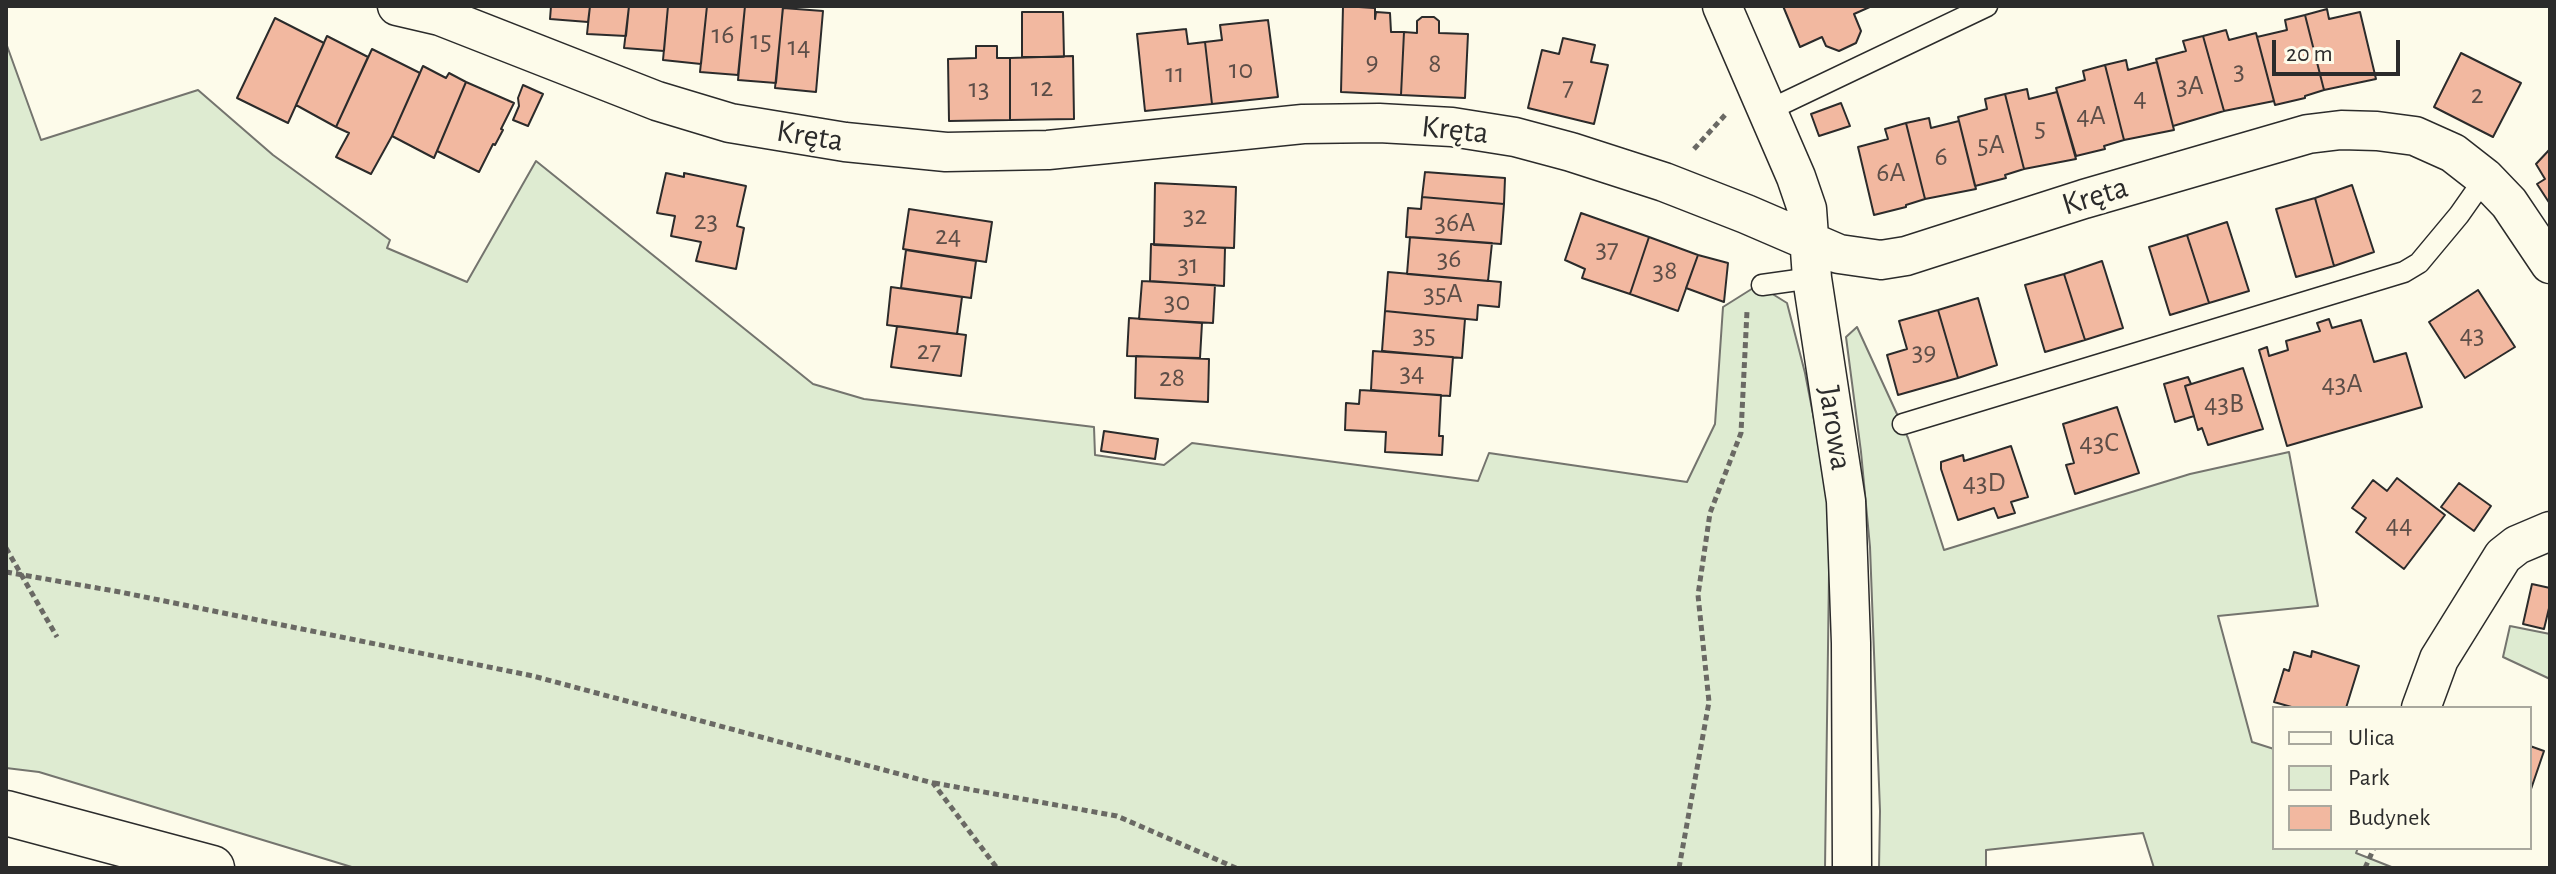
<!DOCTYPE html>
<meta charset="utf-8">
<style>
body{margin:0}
#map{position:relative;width:2556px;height:874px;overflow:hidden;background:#fdfbea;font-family:"Alegreya Sans",sans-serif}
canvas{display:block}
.frame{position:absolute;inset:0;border:8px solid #2b2b2b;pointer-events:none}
.legend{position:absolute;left:2272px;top:706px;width:260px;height:144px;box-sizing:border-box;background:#fdfbea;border:2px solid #a9a89e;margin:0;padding:10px 14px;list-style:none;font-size:24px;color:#2b2b2b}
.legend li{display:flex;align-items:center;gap:16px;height:40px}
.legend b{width:40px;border:2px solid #a9a89e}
.scale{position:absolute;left:2272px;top:40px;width:128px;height:36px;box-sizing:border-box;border:4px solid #2b2b2b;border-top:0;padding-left:10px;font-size:24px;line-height:28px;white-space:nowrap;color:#2b2b2b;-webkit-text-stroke:6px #fdfbea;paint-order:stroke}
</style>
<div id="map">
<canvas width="2556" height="874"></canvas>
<div class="frame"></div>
<ul class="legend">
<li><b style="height:10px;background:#fdfbea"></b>Ulica</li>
<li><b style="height:22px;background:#deebd1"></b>Park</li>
<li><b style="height:22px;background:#f2b8a0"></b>Budynek</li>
</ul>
<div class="scale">20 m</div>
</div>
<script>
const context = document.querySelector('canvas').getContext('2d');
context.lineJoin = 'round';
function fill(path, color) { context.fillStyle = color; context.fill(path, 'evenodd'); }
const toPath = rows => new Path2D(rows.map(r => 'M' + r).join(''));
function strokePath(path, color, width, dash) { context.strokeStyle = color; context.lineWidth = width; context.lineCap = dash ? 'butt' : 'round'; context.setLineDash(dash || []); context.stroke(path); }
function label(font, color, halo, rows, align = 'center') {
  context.font = font + ' "Alegreya Sans",sans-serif'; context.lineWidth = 6; context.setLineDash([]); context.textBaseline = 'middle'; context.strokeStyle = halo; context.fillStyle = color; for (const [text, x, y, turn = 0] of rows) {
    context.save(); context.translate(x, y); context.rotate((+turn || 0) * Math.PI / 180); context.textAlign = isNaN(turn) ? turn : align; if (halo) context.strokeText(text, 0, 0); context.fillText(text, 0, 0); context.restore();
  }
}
const green = toPath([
 [6,43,41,140,198,90,273,155,390,240,387,248,467,282,536,161,813,384,864,399,1094,427,1095,455,1164,465,1192,443,1478,481,1489,453,1687,482,1715,424,1723,307,1758,285,1787,303,1805,373,1830,501,1825,868,355,868,39,772,6,768,6,43],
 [1857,327,1908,438,1944,550,2190,474,2289,452,2318,606,2218,616,2252,742,2274,749,2274,848,2358,848,2356,853,2394,868,2154,868,2143,833,1986,850,1986,868,1879,868,1880,811,1870,547,1861,452,1846,337,1857,327],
 [2510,626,2550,634,2550,679,2503,657,2510,626]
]);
fill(green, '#deebd1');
strokePath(green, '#74746e', 2);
const building = toPath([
 [551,6,590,6,588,22,550,19,551,6],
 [590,6,629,6,626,36,587,34,590,6],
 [629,6,668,6,664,51,624,48,629,6],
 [668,6,707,6,701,64,663,60,668,6],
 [707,6,745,6,738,75,700,72,707,6],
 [745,6,783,6,776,83,738,80,745,6],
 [1343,6,1375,8,1375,19,1376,12,1390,13,1391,32,1404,32,1401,95,1341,92,1343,6],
 [1783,6,1872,6,1854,14,1861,31,1856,43,1839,51,1826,46,1822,37,1800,47,1783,6],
 [783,8,823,11,816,92,775,88,783,8],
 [2327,9,2329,19,2360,12,2376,79,2324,90,2305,15,2327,9],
 [1022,12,1063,12,1064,57,1022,57,1022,12],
 [2305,15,2324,90,2305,96,2305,98,2275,105,2257,37,2287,30,2285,20,2305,15],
 [1422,17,1434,17,1439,21,1439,33,1468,34,1465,98,1401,95,1404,32,1417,33,1417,21,1422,17],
 [275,18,324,43,288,123,237,98,275,18],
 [1268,20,1278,97,1212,104,1205,42,1222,40,1220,25,1268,20],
 [1186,29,1188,44,1205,42,1212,104,1145,111,1137,34,1186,29],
 [2226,30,2229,40,2256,33,2274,101,2224,111,2203,36,2226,30],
 [327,36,368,57,336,127,296,105,327,36],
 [2203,36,2224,111,2173,126,2156,59,2186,51,2183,41,2203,36],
 [1563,38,1595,45,1591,62,1608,65,1594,124,1528,108,1542,50,1559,54,1563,38],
 [976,46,997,46,997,58,1010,58,1010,120,949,121,948,59,976,58,976,46],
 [372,49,420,73,392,136,371,174,336,157,349,133,336,127,372,49],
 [2461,53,2521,83,2493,137,2434,107,2461,53],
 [1073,56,1074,119,1010,120,1010,58,1073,56],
 [2126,60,2128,70,2157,62,2174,130,2124,140,2105,65,2126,60],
 [2105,65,2124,140,2104,146,2105,149,2076,156,2056,88,2085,80,2083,71,2105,65],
 [423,66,446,78,449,73,466,82,434,158,392,136,423,66],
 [466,82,514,103,501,129,503,130,495,145,493,144,479,172,437,151,466,82],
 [523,85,543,94,528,126,513,120,519,106,518,98,523,85],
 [2027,89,2029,99,2057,92,2076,159,2024,169,2005,94,2027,89],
 [2005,94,2024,169,2005,175,2006,178,1975,186,1958,117,1987,109,1985,99,2005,94],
 [1841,103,1850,126,1819,136,1811,114,1841,103],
 [1929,118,1931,128,1959,121,1976,189,1925,199,1906,123,1929,118],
 [1906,123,1925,199,1906,205,1906,207,1874,215,1858,147,1888,139,1885,129,1906,123],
 [2550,149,2550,204,2537,184,2545,179,2536,164,2550,149],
 [1425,172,1505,178,1504,204,1422,197,1425,172],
 [666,173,684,177,684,173,746,186,737,226,744,228,736,269,696,261,701,242,671,236,675,216,657,213,666,173],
 [1155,183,1236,187,1234,248,1154,245,1155,183],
 [2352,185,2374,252,2334,266,2315,198,2352,185],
 [1422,197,1504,204,1501,244,1406,237,1408,208,1421,209,1422,197],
 [2315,198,2334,266,2296,277,2276,209,2315,198],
 [909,209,992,222,986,262,903,249,909,209],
 [1581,213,1649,237,1630,294,1582,278,1585,269,1565,260,1581,213],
 [2227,222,2249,291,2209,303,2187,235,2227,222],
 [2187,235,2209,303,2170,315,2149,247,2187,235],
 [1410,237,1492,243,1488,281,1407,274,1410,237],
 [1649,237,1698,255,1678,311,1630,294,1649,237],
 [1151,244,1225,248,1224,286,1150,281,1151,244],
 [906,250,976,261,971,298,901,288,906,250],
 [1698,255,1728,263,1724,302,1686,288,1698,255],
 [2102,261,2123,328,2085,340,2064,274,2102,261],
 [1388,272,1501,282,1499,307,1478,305,1477,320,1385,311,1388,272],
 [2064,274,2085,340,2045,352,2025,285,2064,274],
 [1142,281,1215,285,1213,323,1139,319,1142,281],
 [891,287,962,297,957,334,887,325,891,287],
 [2478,290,2515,347,2465,378,2429,322,2478,290],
 [1978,298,1997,365,1958,378,1938,310,1978,298],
 [1938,310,1958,378,1898,395,1887,355,1907,349,1899,321,1938,310],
 [1385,311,1465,319,1462,358,1382,351,1385,311],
 [1129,318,1202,323,1200,358,1127,356,1129,318],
 [2329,319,2332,328,2361,320,2374,362,2406,353,2422,407,2287,446,2259,350,2267,347,2269,356,2288,350,2286,341,2320,331,2317,323,2329,319],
 [897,326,966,335,961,376,891,367,897,326],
 [1373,351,1453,357,1450,396,1371,390,1373,351],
 [1136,356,1209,359,1208,402,1135,398,1136,356],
 [2243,368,2263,429,2208,445,2202,428,2198,430,2185,386,2243,368],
 [2188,377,2191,384,2185,386,2194,416,2175,422,2164,384,2188,377],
 [1360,390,1441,395,1439,436,1443,436,1442,455,1385,452,1386,432,1345,430,1346,403,1359,404,1360,390],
 [2117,407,2139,473,2075,494,2066,465,2074,463,2063,424,2117,407],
 [1104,431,1158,439,1155,459,1101,451,1104,431],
 [2011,446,2028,497,2011,502,2015,513,1998,518,1994,508,1958,520,1941,469,1941,462,1963,455,1964,461,2011,446],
 [2397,478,2445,515,2404,569,2356,532,2366,518,2352,508,2373,480,2387,491,2397,478],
 [2459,483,2491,506,2474,531,2441,507,2459,483],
 [2532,584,2550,588,2550,604,2544,629,2523,624,2532,584],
 [2312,651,2359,666,2346,708,2295,708,2274,702,2284,669,2289,671,2294,652,2311,657,2312,651],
 [2530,746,2544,751,2530,792,2530,746]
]);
fill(building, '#f2b8a0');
strokePath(building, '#2b2b2b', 2);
const lane = toPath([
 [1767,111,1987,6],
 [1762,285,1812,278],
 [1903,424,2404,272,2419,263,2459,215,2485,178]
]);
const street = toPath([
 [397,6,440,16,657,101,730,123,845,142,946,152,1048,150,1303,124,1379,123,1452,127,1515,137,1571,152,1664,182,1746,214,1839,254,1881,260,1906,256,2084,199,2308,134,2341,130,2377,131,2415,136,2453,153,2485,178,2509,203,2550,264],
 [1722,6,1796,177,1807,209,1812,278,1846,501,1851,643,1852,868],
 [2421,708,2439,659,2503,556,2517,545,2550,531]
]);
const secondary = toPath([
 [6,813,212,868]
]);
strokePath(lane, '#2b2b2b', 23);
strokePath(street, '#2b2b2b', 41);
strokePath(secondary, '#2b2b2b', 47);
strokePath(toPath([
 [1694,149,1725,115],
 [6,548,57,637],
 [6,572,120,592,533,676,933,783,997,868],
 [934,783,1117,816,1236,868],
 [1679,868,1709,702,1698,595,1710,513,1741,433,1747,311],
 [2365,868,2374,848]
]), '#6a6964', 5, [6, 4]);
strokePath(lane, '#fdfbea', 20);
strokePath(street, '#fdfbea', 38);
strokePath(secondary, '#fdfbea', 44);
label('28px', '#5d4e48', null, [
 ["16",723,35],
 ["15",761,41],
 ["14",799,47],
 ["9",1372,62],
 ["8",1435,64],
 ["10",1241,70],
 ["3",2239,71],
 ["11",1175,74],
 ["3A",2190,86],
 ["7",1568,87],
 ["12",1042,88],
 ["13",979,89],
 ["2",2477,95],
 ["4",2140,98],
 ["4A",2091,116],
 ["5",2040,128],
 ["5A",1991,145],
 ["6",1941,157],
 ["6A",1891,173],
 ["32",1195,216],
 ["23",706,221],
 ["36A",1455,223],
 ["24",948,236],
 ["37",1607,249],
 ["36",1449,259],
 ["31",1188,265],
 ["38",1665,271],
 ["35A",1443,294],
 ["30",1177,302],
 ["35",1424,335],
 ["43",2472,335],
 ["27",929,351],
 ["39",1924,352],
 ["34",1412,373],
 ["28",1172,378],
 ["43A",2342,384],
 ["43B",2224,404],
 ["43C",2099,443],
 ["43D",1984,483],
 ["44",2399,525]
]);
label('32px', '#2b2b2b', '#fdfbea', [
 ["Kręta",1455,130,6],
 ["Kręta",810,136,9],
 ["Kręta",2095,196,-17],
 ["Jarowa",1835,428,81]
]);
</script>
